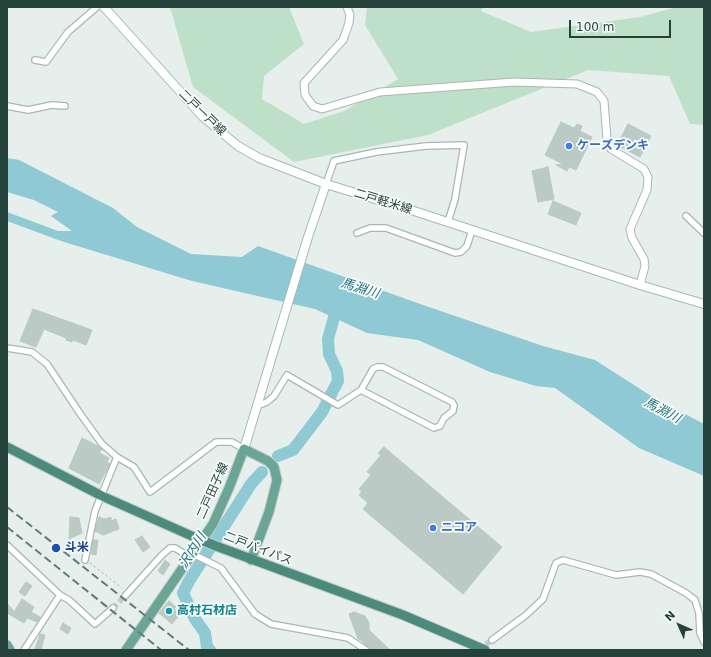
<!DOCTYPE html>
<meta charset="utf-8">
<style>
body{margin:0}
#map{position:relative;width:711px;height:657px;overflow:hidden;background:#e6efeb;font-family:"DejaVu Sans",sans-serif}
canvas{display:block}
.frame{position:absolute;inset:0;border:8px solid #24423a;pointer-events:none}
.north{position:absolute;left:659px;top:605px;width:40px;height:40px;-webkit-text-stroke:3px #f7fbf9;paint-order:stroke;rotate:315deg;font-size:11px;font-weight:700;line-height:16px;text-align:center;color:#24423a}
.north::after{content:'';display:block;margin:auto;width:14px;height:18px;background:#24423a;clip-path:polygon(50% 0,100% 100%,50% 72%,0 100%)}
.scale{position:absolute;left:569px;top:20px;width:102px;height:18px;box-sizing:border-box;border:2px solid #24423a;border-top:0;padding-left:5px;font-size:12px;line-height:14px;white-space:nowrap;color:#24423a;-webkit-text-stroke:3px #f7fbf9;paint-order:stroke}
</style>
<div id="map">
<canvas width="711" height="657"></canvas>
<div class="frame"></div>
<div class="north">N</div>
<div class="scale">100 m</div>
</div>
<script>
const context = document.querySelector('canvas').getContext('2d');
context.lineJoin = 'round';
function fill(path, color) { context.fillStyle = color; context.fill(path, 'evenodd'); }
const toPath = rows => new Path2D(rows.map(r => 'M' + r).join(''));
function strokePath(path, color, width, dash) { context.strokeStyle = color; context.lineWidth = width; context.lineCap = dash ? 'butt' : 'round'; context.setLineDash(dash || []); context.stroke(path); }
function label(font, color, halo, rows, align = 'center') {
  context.font = font + ' "DejaVu Sans","Noto Sans JP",sans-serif'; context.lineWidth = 3.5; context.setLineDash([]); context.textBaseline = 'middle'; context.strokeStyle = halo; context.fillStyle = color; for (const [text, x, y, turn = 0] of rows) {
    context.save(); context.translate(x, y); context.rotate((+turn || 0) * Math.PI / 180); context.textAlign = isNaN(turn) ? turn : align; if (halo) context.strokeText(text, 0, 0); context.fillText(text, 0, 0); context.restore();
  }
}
fill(toPath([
 [170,7,289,7,304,44,264,76,262,99,304,124,344,111,398,79,365,25,367,7,483,7,481,11,531,32,640,17,677,7,704,7,704,125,690,124,669,76,588,70,428,135,294,162,193,87]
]), '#bfe0c8');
fill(toPath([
 [7,158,19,160,113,208,137,227,191,254,242,257,258,246,423,305,543,346,595,360,651,396,704,424,704,476,639,448,555,388,536,386,490,372,418,340,367,333,315,309,192,281,61,241,7,221,7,212,58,231,72,231,51,216,58,212,34,200,7,192]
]), '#8ec9d4');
strokePath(toPath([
 [278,456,293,450,322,412,338,381,337,371,329,354,328,339,338,303],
 [210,650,207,647,205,633,195,619,183,593,189,581,251,484,262,472]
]), '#8ec9d4', 12);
const building = toPath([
 [561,122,574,128,577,124,582,126,580,131,592,137,576,170,569,167,567,171,556,165,563,164,545,155,561,122],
 [628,124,651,136,640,157,617,145,628,124],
 [548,167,554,199,538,202,532,171,548,167],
 [553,201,581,213,576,225,548,214,553,201],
 [33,309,92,330,86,345,73,340,72,342,66,340,66,338,44,329,36,347,20,341,33,309],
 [82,438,98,446,102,449,99,453,109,458,107,462,110,464,99,484,69,468,82,438],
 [384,447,502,547,463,594,363,509,368,503,359,495,362,491,359,489,371,475,367,472,381,455,378,453,384,447],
 [70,517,79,518,82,533,69,539,70,517],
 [99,517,105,519,111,517,111,521,116,519,119,529,103,535,95,531,99,517],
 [142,536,150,547,143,552,135,540,142,536],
 [93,540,98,540,96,555,91,554,93,540],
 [165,560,170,564,163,575,158,571,165,560],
 [26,582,32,586,25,596,19,592,26,582],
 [22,599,34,607,31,612,40,617,37,622,27,618,24,623,7,613,7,603,14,612,22,599],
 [169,601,176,607,174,609,180,614,172,624,159,613,169,601],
 [354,612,365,616,369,623,369,630,390,650,371,650,361,640,358,639,349,614,354,612],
 [63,623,71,628,68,634,60,629,63,623],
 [40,634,45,635,41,650,35,649,40,634]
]);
fill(building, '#bbcac4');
strokePath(building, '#b8c9c2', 1);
strokePath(toPath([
 [113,608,125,596],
 [479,649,492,640]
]), '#bfccc8', 5.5, [5.5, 3]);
const minor = toPath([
 [35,60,46,62,68,32,97,7],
 [7,106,28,110,52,105,65,106],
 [326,184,334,161,376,152,426,146,464,145,455,199,448,222],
 [686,216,704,233],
 [357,233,370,228,386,228,455,253,461,252,467,246,472,230],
 [7,348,32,352,47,364,81,415,102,444,117,457,134,467,150,492,216,442,232,442,244,449],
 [257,406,267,402,274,396,287,375,338,405,361,390,434,428,440,426,444,418,453,411,454,405,452,402,383,367,377,367,373,369,361,390],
 [7,545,60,595,69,600,95,624,113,608],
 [85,560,95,511,117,457],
 [125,596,161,556,170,548,175,548,183,553,193,554,221,568,255,614,271,624,348,638,366,650],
 [492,640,526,615,543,599,556,563,563,560,616,575,640,572,651,574,686,593,695,600,699,613,700,633,704,642],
 [24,650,60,595]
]);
const tertiary = toPath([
 [347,7,350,15,349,23,343,40,304,83,305,95,313,106,322,109,380,92,514,82,577,84,597,92,604,101,607,139,611,149,644,169,648,177,647,190,630,229,632,238,644,259,645,266,640,285]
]);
const secondary = toPath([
 [104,7,203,117,238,146,259,158,326,184,411,210,640,285,704,304],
 [244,449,308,237,326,184]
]);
const primary = toPath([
 [7,645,10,650],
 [126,650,213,524,229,488,244,449,268,461,274,467,277,480,269,512,251,560]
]);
const trunk = toPath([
 [7,447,102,496,194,537],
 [216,546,403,615,485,650]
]);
strokePath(minor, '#a8b8b2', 8);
strokePath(tertiary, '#a8b8b2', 9);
strokePath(secondary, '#a4bbb3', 10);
strokePath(primary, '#c2cac8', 11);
strokePath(trunk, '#c2cac8', 11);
strokePath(toPath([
 [90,563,122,588]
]), '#86b3a5', 1, [2, 3]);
strokePath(minor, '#fff', 5.5);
strokePath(tertiary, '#fff', 7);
strokePath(secondary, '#fff', 8);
strokePath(primary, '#6aa596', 9);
strokePath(trunk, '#4c8a7c', 9);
strokePath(toPath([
 [7,507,189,650],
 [7,527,161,650]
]), '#5f7d75', 2, [8, 4]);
const trunkBridge = toPath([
 [194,537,216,546]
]);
strokePath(trunkBridge, '#c2cac8', 11, []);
strokePath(trunkBridge, '#4c8a7c', 9);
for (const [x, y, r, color] of [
 [569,146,4,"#3f7fe0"],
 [433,528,4,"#3f7fe0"],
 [56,548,5,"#1a4fb4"],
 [169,611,4,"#0f9aa8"]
]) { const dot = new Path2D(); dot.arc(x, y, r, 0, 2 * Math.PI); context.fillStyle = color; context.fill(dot); strokePath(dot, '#f7fbf9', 1.5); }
label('12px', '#24423a', '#f7fbf9', [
 ["二戸一戸線",202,113,44],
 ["二戸軽米線",383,202,17],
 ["二戸田子線",213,491,-66],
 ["二戸バイパス",258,549,21]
]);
label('bold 12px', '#366cbe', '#f7fbf9', [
 ["ケーズデンキ",577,146],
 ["ニコア",441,528]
], 'left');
label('bold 12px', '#164399', '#f7fbf9', [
 ["斗米",65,548]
], 'left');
label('bold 12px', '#0d838f', '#f7fbf9', [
 ["高村石材店",177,611]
], 'left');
label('italic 13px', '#1c6f80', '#f7fbf9', [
 ["馬淵川",360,289,17],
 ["馬淵川",662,411,28],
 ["沢内川",193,551,-58]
]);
</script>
